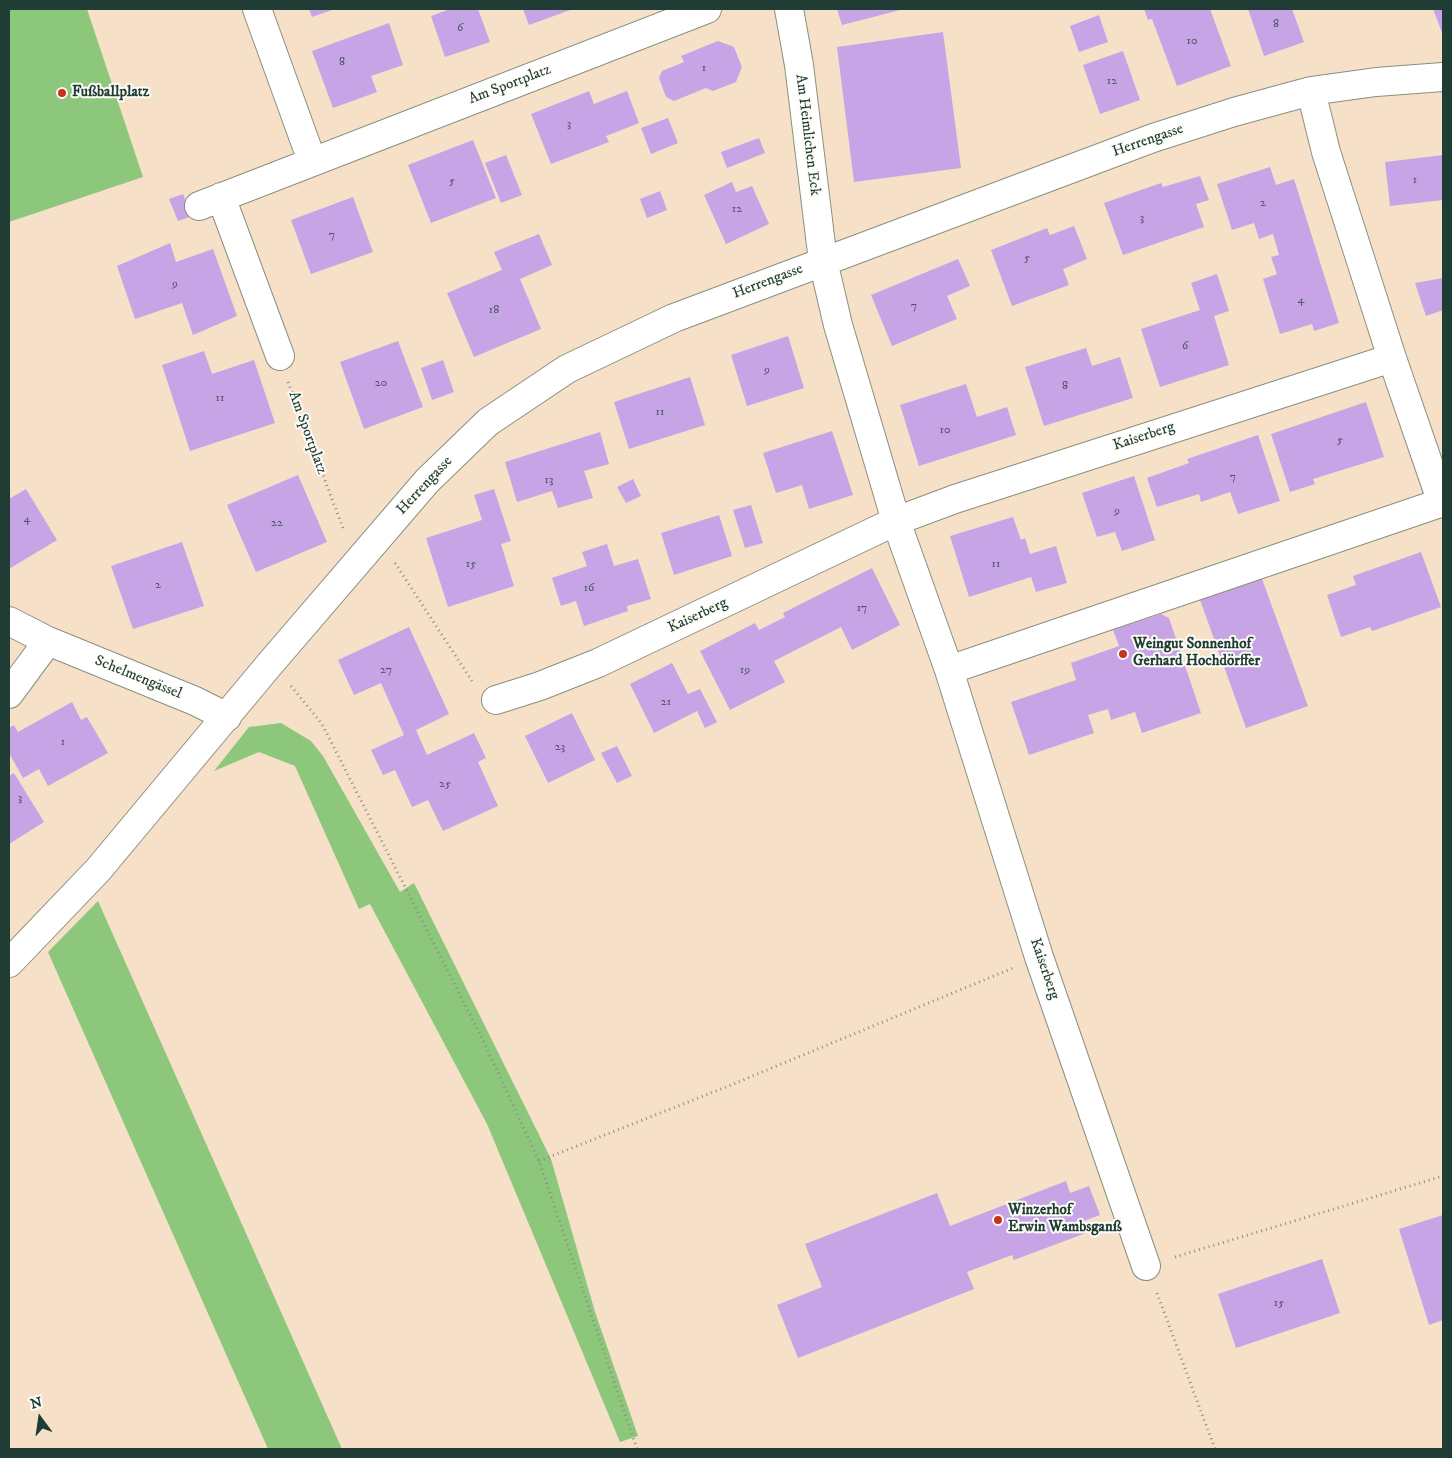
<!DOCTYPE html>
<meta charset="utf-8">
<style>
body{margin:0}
#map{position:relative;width:1452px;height:1458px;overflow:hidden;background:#f6e1c8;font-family:"IM FELL DW Pica",serif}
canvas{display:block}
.frame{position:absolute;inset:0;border:10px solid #1f3d34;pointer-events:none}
.north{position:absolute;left:15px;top:1393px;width:50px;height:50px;-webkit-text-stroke:4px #fdfcf7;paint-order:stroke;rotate:346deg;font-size:14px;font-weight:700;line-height:20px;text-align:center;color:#1f3d34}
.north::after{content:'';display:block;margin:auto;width:18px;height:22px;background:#1f3d34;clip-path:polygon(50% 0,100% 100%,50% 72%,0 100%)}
</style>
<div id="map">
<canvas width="1452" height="1458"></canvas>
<div class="frame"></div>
<div class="north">N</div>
</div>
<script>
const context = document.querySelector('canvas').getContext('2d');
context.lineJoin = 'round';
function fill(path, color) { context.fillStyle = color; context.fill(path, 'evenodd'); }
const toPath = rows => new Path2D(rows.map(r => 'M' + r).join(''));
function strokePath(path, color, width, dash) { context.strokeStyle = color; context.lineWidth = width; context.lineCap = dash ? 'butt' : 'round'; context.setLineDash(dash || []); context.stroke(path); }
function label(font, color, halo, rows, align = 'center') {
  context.font = font + ' "IM FELL DW Pica",serif'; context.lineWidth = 4; context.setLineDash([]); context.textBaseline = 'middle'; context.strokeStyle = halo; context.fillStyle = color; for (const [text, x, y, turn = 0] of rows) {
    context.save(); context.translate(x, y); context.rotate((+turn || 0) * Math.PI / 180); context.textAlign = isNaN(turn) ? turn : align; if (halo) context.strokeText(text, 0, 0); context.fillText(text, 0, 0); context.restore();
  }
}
fill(toPath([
 [9,9,87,9,143,177,9,222],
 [281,723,311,741,323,756,400,892,414,883,551,1159,595,1312,638,1436,620,1442,487,1124,370,904,359,909,295,766,259,752,214,771,249,727],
 [98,901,342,1449,268,1449,48,952]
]), '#8dc77b');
fill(toPath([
 [309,9,335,9,312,17],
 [450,9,478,9,490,42,445,57,431,16],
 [523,9,573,9,529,25],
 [837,9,904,9,842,25],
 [1144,9,1210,9,1231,66,1177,86,1152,19,1148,20],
 [1248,9,1292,9,1304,42,1264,56],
 [1433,9,1443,9,1443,35],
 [1099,15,1108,42,1079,52,1070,26],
 [389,23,403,65,371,76,377,92,333,108,312,51],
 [943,32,961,168,854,182,837,47],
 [718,41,734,47,742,67,736,82,713,91,706,88,674,101,666,97,659,78,662,71,684,62,681,56],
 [1123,51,1140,100,1100,114,1083,65],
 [589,91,594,104,627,91,639,123,606,136,609,142,551,164,531,114],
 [668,118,678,143,651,154,641,128],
 [759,138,765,153,727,168,721,152],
 [473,140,496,198,431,223,408,165],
 [506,155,522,195,501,203,485,163],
 [1443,155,1443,200,1390,206,1385,162],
 [1270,167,1276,185,1294,179,1339,323,1314,331,1312,324,1280,334,1263,279,1277,274,1271,257,1279,255,1273,234,1259,239,1254,223,1232,230,1217,184],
 [1200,176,1209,200,1196,204,1204,227,1123,255,1104,203,1161,183,1163,187],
 [732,182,736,192,752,186,769,224,726,244,704,195],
 [660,191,667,210,647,218,640,199],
 [183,194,192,216,178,221,169,199],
 [353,197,373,252,311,274,291,220],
 [1074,226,1087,259,1063,269,1069,285,1012,306,991,250,1047,228,1050,235],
 [539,234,552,265,520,279,541,329,474,357,447,293,502,270,494,252],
 [170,243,176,262,213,249,237,316,193,335,182,303,135,319,117,266],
 [958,259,970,286,947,296,957,319,892,346,871,295],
 [1217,274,1229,311,1214,316,1229,365,1160,387,1141,329,1200,310,1191,283],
 [1443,278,1443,310,1426,316,1415,283],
 [788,336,804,388,747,406,731,355],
 [398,341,423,407,364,429,340,362],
 [1086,348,1092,366,1120,357,1133,398,1044,426,1025,367],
 [204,351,212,374,254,360,275,423,190,451,162,365],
 [443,360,454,392,432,400,421,368],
 [690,377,705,425,629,449,614,402],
 [966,384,977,417,1007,407,1016,435,919,466,900,405],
 [1366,402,1384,457,1313,479,1315,484,1290,492,1271,434],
 [832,431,853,495,809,509,802,485,776,493,763,453],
 [600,432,609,464,584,471,593,498,558,508,552,491,517,502,505,462],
 [1258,435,1280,501,1238,514,1230,492,1201,502,1199,494,1157,507,1147,478,1189,463,1187,459],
 [298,475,327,542,256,572,227,505],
 [1134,476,1155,540,1122,551,1115,532,1097,537,1082,493],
 [633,479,641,496,626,503,617,487],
 [26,489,57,540,9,569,9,499],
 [494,489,511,541,501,544,514,586,448,607,426,538,482,520,474,495],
 [751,505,763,543,745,548,733,510],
 [719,515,732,556,674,575,661,533],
 [1013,517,1021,540,1025,538,1030,554,1056,546,1067,583,1036,592,1031,577,969,597,950,536],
 [182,542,204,606,133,629,111,566],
 [607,544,614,566,638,559,651,599,627,606,628,611,584,626,576,601,561,606,552,578,587,566,582,552],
 [1421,552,1441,607,1372,631,1370,627,1341,637,1327,595,1356,585,1353,576],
 [872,568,900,625,852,650,841,627,774,661,785,682,730,710,700,651,755,623,759,630,785,617,783,613],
 [1261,576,1308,706,1246,728,1199,597],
 [1161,614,1169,618,1201,713,1142,733,1135,712,1111,720,1108,709,1088,715,1094,733,1029,755,1011,702,1076,680,1071,663,1119,646,1113,630],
 [409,627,449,714,416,730,427,755,474,733,486,758,478,762,498,806,443,831,428,800,412,807,395,770,383,775,371,750,404,735,381,683,354,695,338,660],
 [672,663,688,694,700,689,717,722,705,728,697,711,654,733,630,684],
 [72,702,81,720,87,717,108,753,48,786,39,769,23,778,9,753,9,728,14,725,18,732],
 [572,713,595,760,548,783,525,736],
 [617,746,632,776,617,783,601,753],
 [14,773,44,822,9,844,9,776],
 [1066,1181,1070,1193,1089,1186,1100,1215,1081,1222,1086,1233,1014,1260,1012,1255,967,1272,974,1289,798,1358,777,1305,822,1287,805,1244,937,1193,950,1226],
 [1443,1215,1443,1320,1429,1325,1399,1229],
 [1322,1259,1340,1313,1236,1348,1218,1294]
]), '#c7a4e5');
const minor = toPath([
 [257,9,312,161],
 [789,9,799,65,823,261,838,325,896,521,949,670,1039,957,1146,1266],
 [1311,91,1326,152,1392,358,1442,503],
 [221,197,280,356],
 [199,206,707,9],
 [9,621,48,641,195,701,227,717],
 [949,670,1443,502],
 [9,694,48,641],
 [496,700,540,686,598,663,896,521,955,499,1392,358],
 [9,963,98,870,269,665,427,481,488,422,567,369,674,318,1153,138,1234,112,1311,91,1376,82,1443,77]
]);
strokePath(minor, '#8a8f7e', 30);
strokePath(toPath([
 [288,382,344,531],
 [395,563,472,681],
 [291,686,322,724,481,1036,539,1161,637,1449],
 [539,1161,726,1087,1013,968],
 [1175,1257,1443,1176],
 [1157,1293,1215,1449]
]), '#8a8f7e', 3, [1, 4]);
strokePath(minor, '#fff', 28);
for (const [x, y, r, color] of [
 [62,93,5,"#c8321e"],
 [1123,654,5,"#c8321e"],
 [998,1220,5,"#c8321e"]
]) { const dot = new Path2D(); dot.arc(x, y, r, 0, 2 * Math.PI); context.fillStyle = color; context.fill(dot); strokePath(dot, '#fdfcf7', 2); }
label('12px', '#495760', null, [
 ["8",1276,25],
 ["6",460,29],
 ["10",1192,42],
 ["8",342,63],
 ["1",704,69],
 ["12",1112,82],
 ["3",569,125],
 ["1",1415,181],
 ["5",452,182],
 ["2",1263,204],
 ["12",737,210],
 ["3",1142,219],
 ["7",332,236],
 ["5",1027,259],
 ["9",175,285],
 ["4",1301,301],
 ["7",914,307],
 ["18",494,311],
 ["6",1185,347],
 ["9",767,371],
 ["20",381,384],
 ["8",1065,387],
 ["11",220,399],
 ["11",660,413],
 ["10",945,431],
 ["5",1340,441],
 ["7",1233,478],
 ["13",549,481],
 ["9",1117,512],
 ["4",27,520],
 ["22",277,524],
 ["15",471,565],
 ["11",996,565],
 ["2",158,586],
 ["16",589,589],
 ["17",862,609],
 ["27",386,671],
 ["19",745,671],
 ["21",666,703],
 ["1",63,743],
 ["23",560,748],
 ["25",445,785],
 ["3",20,799],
 ["15",1279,1304]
]);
label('15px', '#1f3d34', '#fdfcf7', [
 ["Am Sportplatz",510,85,-21],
 ["Am Heimlichen Eck",807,135,83],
 ["Herrengasse",1148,141,-19],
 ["Herrengasse",768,282,-21],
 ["Am Sportplatz",307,433,70],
 ["Kaiserberg",1144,437,-18],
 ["Herrengasse",425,486,-47],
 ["Kaiserberg",698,616,-25],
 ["Schelmengässel",138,678,22],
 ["Kaiserberg",1044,969,71]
]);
label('bold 15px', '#1f3d34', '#fdfcf7', [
 ["Fußballplatz",72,93],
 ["Weingut Sonnenhof",1133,645],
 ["Gerhard Hochdörffer",1133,662],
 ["Winzerhof",1008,1211],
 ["Erwin Wambsganß",1008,1228]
], 'left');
</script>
